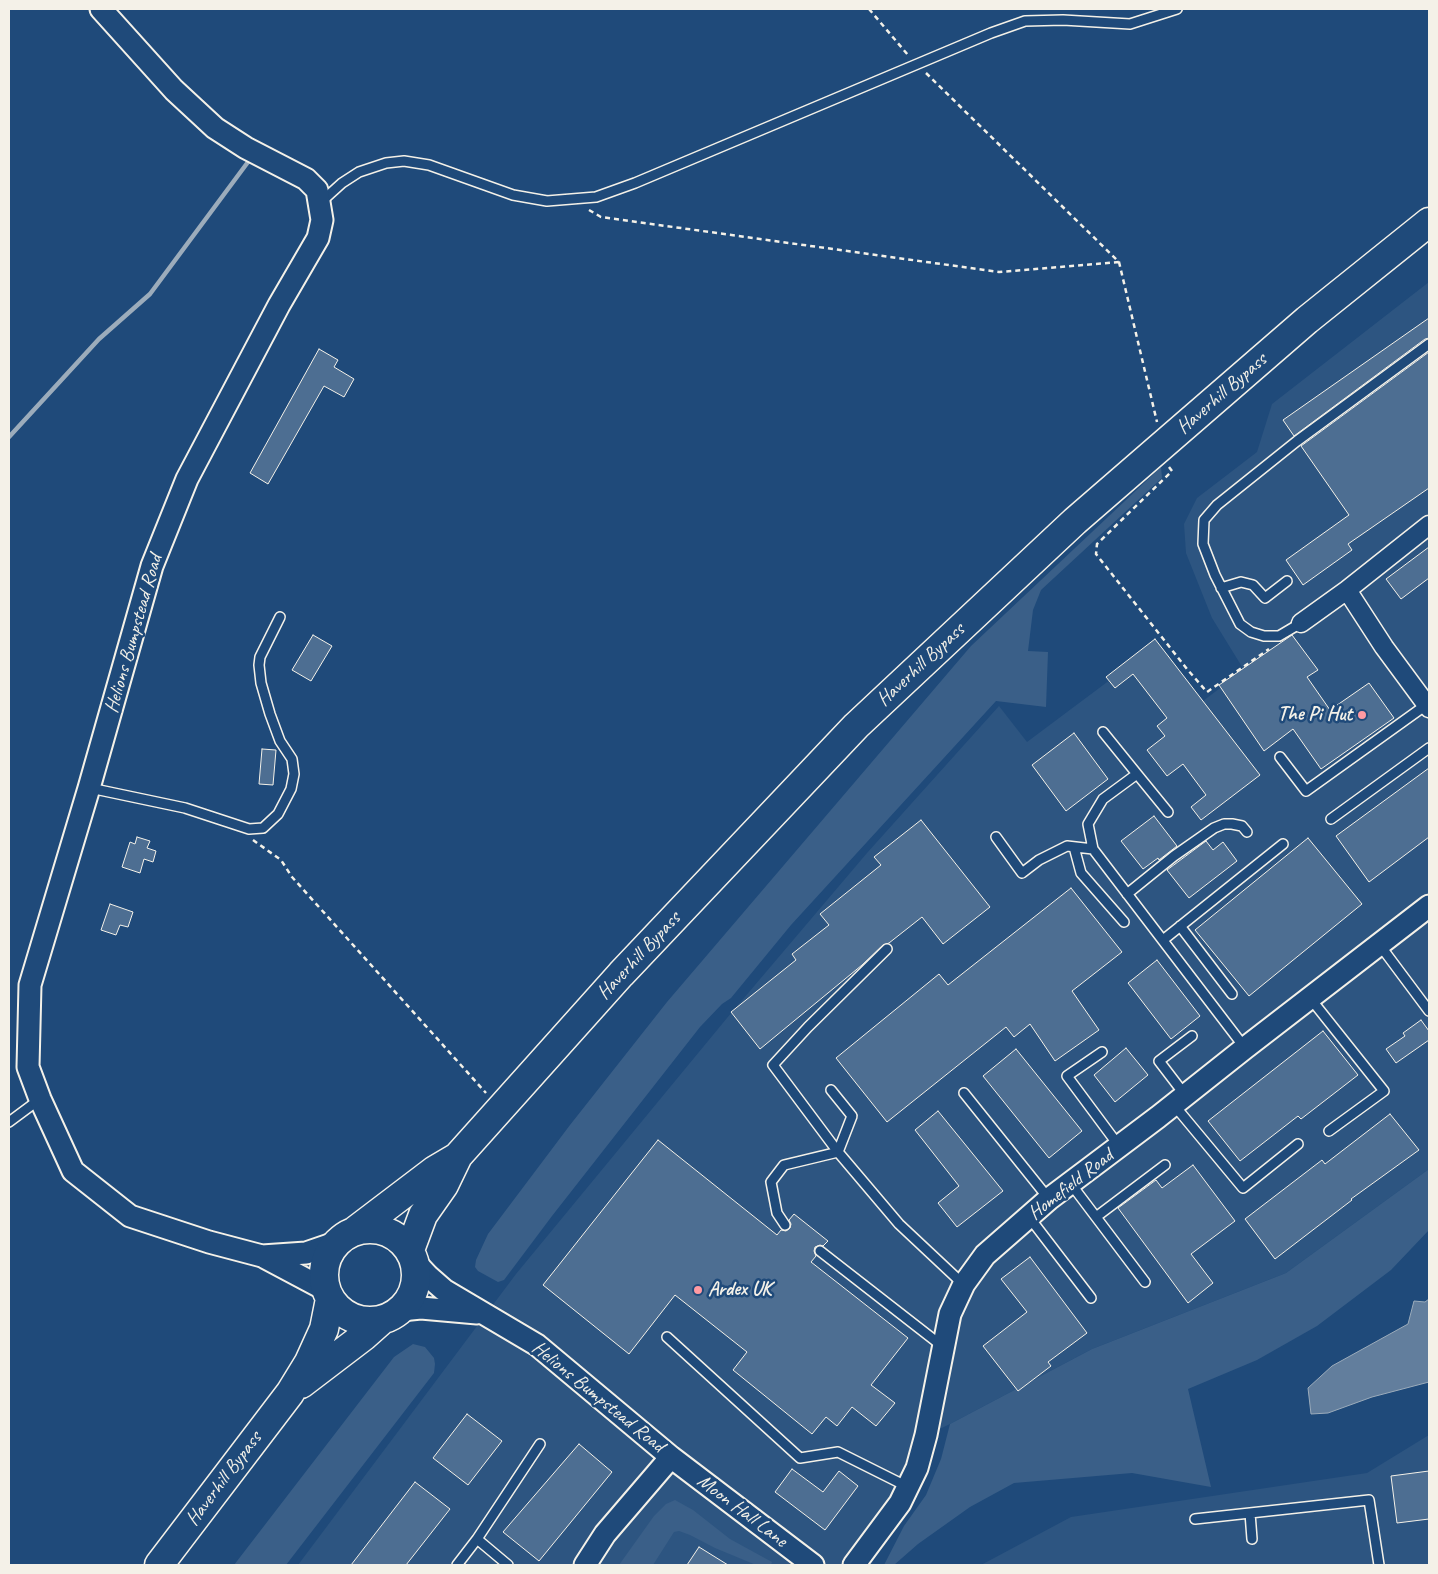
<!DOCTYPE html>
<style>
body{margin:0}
#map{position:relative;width:1438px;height:1574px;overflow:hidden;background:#1f4a7a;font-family:Caveat,sans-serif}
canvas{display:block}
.frame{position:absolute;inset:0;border:10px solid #f4f1e8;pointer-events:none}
</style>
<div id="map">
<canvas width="1438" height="1574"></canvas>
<div class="frame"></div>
</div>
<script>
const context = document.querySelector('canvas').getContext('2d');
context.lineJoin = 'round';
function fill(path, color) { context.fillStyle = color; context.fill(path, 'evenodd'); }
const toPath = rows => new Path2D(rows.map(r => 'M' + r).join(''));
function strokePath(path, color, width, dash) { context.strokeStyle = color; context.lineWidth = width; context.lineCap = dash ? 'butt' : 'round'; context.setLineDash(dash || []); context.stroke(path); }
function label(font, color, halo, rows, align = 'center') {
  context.font = font + ' Caveat,sans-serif'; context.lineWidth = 5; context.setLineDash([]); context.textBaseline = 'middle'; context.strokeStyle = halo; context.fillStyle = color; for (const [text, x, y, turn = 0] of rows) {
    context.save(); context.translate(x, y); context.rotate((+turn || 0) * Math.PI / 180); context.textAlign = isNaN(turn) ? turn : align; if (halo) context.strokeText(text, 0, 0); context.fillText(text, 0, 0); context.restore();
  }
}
fill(toPath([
 [1429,282,1429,1169,1286,1273,1092,1349,950,1424,927,1435,854,1565,298,1565,516,1274,727,1018,867,853,999,706,1027,742,1154,647,1199,704,1244,670,1212,618,1186,553,1184,524,1197,498,1257,452,1272,404],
 [1429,1435,1429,1565,981,1565,1071,1517,1367,1473]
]), '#2d5581');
fill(toPath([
 [1161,467,1162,478,1041,590,1033,610,1028,651,1048,652,1046,707,996,701,791,925,731,998,722,1004,700,1027,552,1216,504,1280,498,1282,478,1271,475,1267,476,1260,488,1234,570,1125,667,1002,971,646],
 [1429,1169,1429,1230,1391,1270,1317,1326,1257,1360,1188,1389,1211,1487,1132,1473,1014,1483,970,1507,918,1544,894,1565,884,1565,904,1526,926,1495,941,1459,950,1424,1092,1349,1286,1273],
 [413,1344,425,1347,434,1358,435,1364,434,1373,286,1565,234,1565,394,1357],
 [675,1500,693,1510,730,1539,772,1562,771,1565,756,1565,715,1548,690,1535,679,1531,674,1532,653,1565,619,1565,654,1516,666,1504]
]), '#3a5f88');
const water = toPath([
 [1429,1299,1429,1382,1372,1397,1328,1413,1311,1414,1308,1388,1332,1366,1408,1324,1414,1301,1425,1302,1429,1299]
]);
fill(water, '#627e9d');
strokePath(water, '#9cacbb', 1);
strokePath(toPath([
 [9,437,99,339,150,294,248,162]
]), '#9cacbb', 4.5);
const building = toPath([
 [1429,318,1429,338,1425,339,1294,436,1283,420,1429,318],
 [319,349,338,360,334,367,354,379,344,397,324,386,268,484,250,473,319,349],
 [1429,352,1429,488,1348,544,1352,550,1303,585,1286,560,1349,515,1301,446,1429,352],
 [1429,547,1429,578,1401,599,1386,579,1429,547],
 [313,635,332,646,311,681,292,670,313,635],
 [1292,635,1318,670,1307,677,1330,710,1369,683,1394,718,1321,769,1293,729,1264,751,1219,685,1292,635],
 [1155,639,1260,775,1201,820,1191,807,1206,795,1183,764,1167,776,1147,750,1165,736,1157,726,1167,718,1133,674,1115,688,1106,677,1155,639],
 [1074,733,1108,779,1066,811,1032,765,1074,733],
 [262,749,276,750,273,785,259,784,262,749],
 [1429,768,1429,837,1369,882,1336,836,1429,768],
 [1154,816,1177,846,1159,860,1158,858,1143,869,1121,841,1154,816],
 [921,820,990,907,943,944,922,917,889,943,883,945,862,965,760,1049,731,1012,796,960,792,954,829,925,820,914,881,865,874,857,921,820],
 [137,837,150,841,147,848,156,851,153,862,144,859,140,873,122,867,130,842,135,844,137,837],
 [1308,838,1362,904,1249,996,1195,930,1308,838],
 [1206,841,1213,850,1223,842,1237,861,1189,898,1167,870,1206,841],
 [1071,888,1122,952,1072,991,1099,1030,1055,1061,1030,1024,1014,1037,1006,1027,887,1122,836,1058,939,974,948,985,1071,888],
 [110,904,133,912,128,927,120,925,116,935,101,930,110,904],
 [1157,960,1200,1016,1171,1039,1128,983,1157,960],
 [1421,1020,1429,1031,1429,1040,1396,1063,1386,1049,1405,1036,1403,1033,1421,1020],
 [1323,1031,1358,1075,1301,1119,1298,1116,1240,1161,1208,1121,1323,1031],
 [1126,1048,1148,1075,1115,1102,1094,1075,1126,1048],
 [1016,1049,1082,1131,1049,1158,983,1076,1016,1049],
 [938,1111,1003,1191,957,1227,938,1203,959,1186,915,1130,938,1111],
 [1390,1114,1419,1150,1351,1199,1352,1200,1275,1259,1245,1219,1322,1160,1325,1164,1390,1114],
 [658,1140,777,1235,781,1230,786,1231,790,1228,791,1224,789,1220,794,1214,828,1241,823,1246,820,1245,815,1247,814,1251,816,1256,811,1262,908,1338,871,1385,895,1403,876,1426,852,1407,837,1426,826,1417,812,1434,733,1370,747,1352,675,1295,629,1354,543,1285,658,1140],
 [1193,1165,1235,1221,1191,1254,1213,1283,1188,1303,1118,1208,1156,1180,1162,1188,1193,1165],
 [1030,1257,1087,1333,1048,1362,1051,1366,1018,1391,983,1346,1027,1312,1001,1279,1030,1257],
 [467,1414,502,1441,468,1485,433,1458,467,1414],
 [579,1444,612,1472,539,1561,503,1532,579,1444],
 [792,1469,823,1492,839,1471,858,1486,825,1530,775,1492,792,1469],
 [1429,1471,1429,1519,1397,1523,1391,1476,1429,1471],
 [415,1482,450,1509,406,1565,351,1565,415,1482],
 [699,1547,728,1565,687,1565,699,1547]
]);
fill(building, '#4d6e92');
strokePath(building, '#f4f1e8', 1);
const service = toPath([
 [321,202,342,183,359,172,386,163,404,161,429,165,513,195,547,201,596,197,635,183,991,33,1025,21,1063,20,1130,24,1177,9],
 [1221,588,1241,582,1253,585,1265,598,1287,581],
 [1301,623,1279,636,1264,636,1251,632,1240,624,1215,575,1203,544,1204,520,1217,505,1297,441,1429,344],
 [1103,732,1137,774],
 [1280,757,1306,791,1426,705],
 [90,788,185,808,249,829,263,828,278,814,291,789,294,774,292,759,280,741,270,714,261,683,259,665,260,657,280,617],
 [1168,812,1137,774,1103,799,1088,824,1093,849,1245,1048],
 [1331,819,1429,748],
 [996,837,1022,873,1039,860,1067,846,1093,849],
 [1074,847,1081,873,1124,922],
 [1127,894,1174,856,1214,828,1224,824,1232,824,1242,826,1247,832],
 [1180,926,1232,994],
 [1163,940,1283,844],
 [1379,944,1429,1011],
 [887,949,808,1027,773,1065,838,1152,899,1224,963,1284],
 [1310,998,1384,1091,1329,1131],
 [1102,1052,1067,1076,1119,1146],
 [831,1090,852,1116,838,1152],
 [964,1093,1049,1199],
 [1185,1095,1159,1061,1192,1036],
 [1174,1105,1243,1188,1298,1144],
 [9,1122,40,1099],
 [1071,1184,1145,1282],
 [1029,1217,1091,1298],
 [1096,1217,1165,1165],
 [785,1225,777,1213,771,1182,784,1165,838,1152],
 [820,1251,942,1346],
 [667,1337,800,1458,838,1452,908,1487],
 [1250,1513,1252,1539],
 [1195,1519,1369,1500,1379,1565],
 [477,1539,508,1565],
 [457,1565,477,1539,540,1444]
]);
const minor = toPath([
 [1347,590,1384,647,1429,708],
 [1301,623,1347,590,1429,525]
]);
const tertiary = toPath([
 [101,9,174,90,215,128,246,148,306,179,317,190,322,220,318,238,279,305,187,479,152,566,89,788,30,985,28,1067,40,1099,73,1171,130,1216,209,1242,262,1256,326,1290],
 [262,1256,306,1253,338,1242],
 [415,1262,428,1276,444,1290,537,1345,671,1457,813,1565],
 [401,1310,421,1308,477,1313],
 [585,1565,605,1534,671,1457],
 [854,1565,900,1503,917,1468,926,1435,950,1314,964,1284,985,1255,1049,1199,1158,1117,1245,1048,1429,906]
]);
const primary = toPath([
 '324 1275a46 46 0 1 1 92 0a46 46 0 1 1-92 0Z',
 [356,1230,435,1170,457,1157],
 [410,1250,423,1215,444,1185,458,1156,621,974,856,726,1075,521,1307,320,1429,222],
 [301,1384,364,1336,382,1320],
 [159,1565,290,1393,309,1362,324,1329,330,1299]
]);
strokePath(service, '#f4f1e8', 12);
strokePath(minor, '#f4f1e8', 21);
strokePath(tertiary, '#f4f1e8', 25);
strokePath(primary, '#f4f1e8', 31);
strokePath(toPath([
 [869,9,908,55],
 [926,73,1119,262,1157,422],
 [589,210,601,217,999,272,1119,262],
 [1169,467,1172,471,1097,544,1096,554,1187,669,1207,692,1269,649],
 [253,840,281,860,292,877,486,1093]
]), '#f4f1e8', 2.5, [5, 4]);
strokePath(service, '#1f4a7a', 9);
strokePath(minor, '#1f4a7a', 18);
strokePath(tertiary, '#1f4a7a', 21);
strokePath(primary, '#1f4a7a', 28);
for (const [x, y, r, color] of [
 [1362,715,5,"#ff9aa2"],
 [698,1290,5,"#ff9aa2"]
]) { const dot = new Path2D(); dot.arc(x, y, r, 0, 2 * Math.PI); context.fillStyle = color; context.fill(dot); strokePath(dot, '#1f4a7a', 2); }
label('20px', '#f4f1e8', '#1f4a7a', [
 ["Haverhill Bypass",1222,394,-41],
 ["Helions Bumpstead Road",134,634,-74],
 ["Haverhill Bypass",921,665,-43],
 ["Haverhill Bypass",639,956,-47],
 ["Homefield Road",1071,1185,-38],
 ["Helions Bumpstead Road",598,1397,39],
 ["Haverhill Bypass",224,1479,-53],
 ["Moon Hall Lane",742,1511,37]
]);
label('bold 20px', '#f4f1e8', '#1f4a7a', [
 ["The Pi Hut",1352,715],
 ["Ardex UK",708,1290,"left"]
], 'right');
</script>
